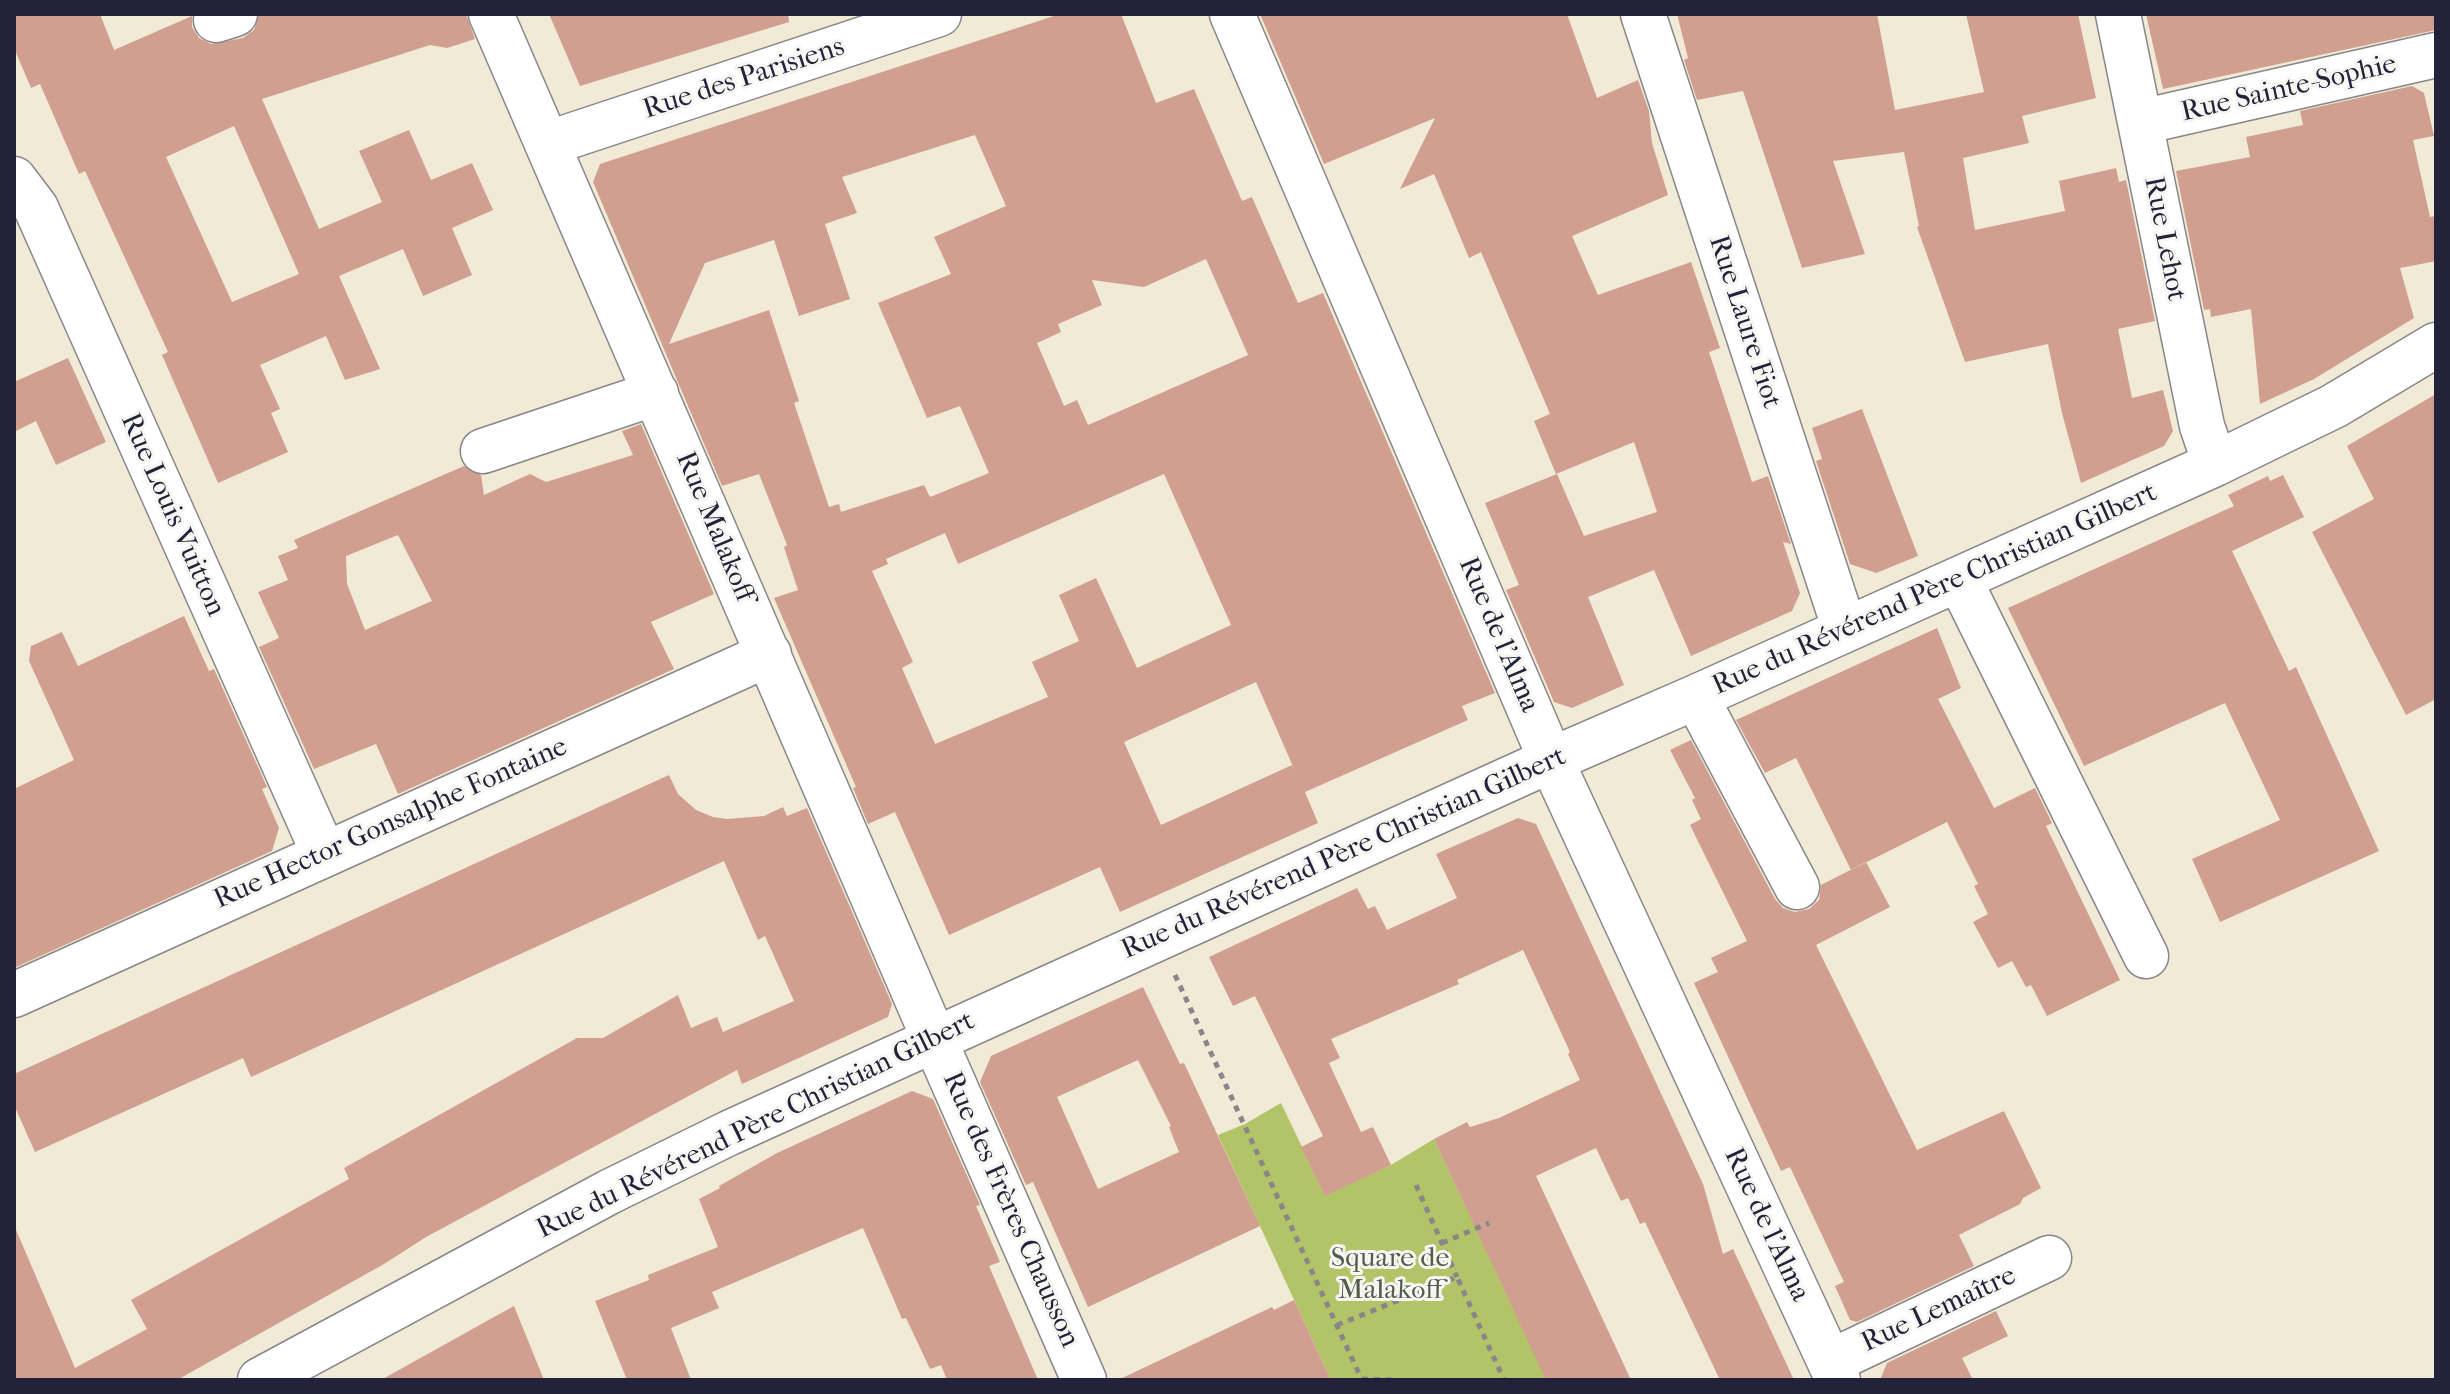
<!DOCTYPE html>
<meta charset="utf-8">
<style>
body{margin:0}
#map{position:relative;width:2450px;height:1394px;overflow:hidden;background:#f0ead7;font-family:"IM FELL French Canon",serif}
canvas{display:block}
.frame{position:absolute;inset:0;border:16px solid #22223b;pointer-events:none}
</style>
<div id="map">
<canvas width="2450" height="1394"></canvas>
<div class="frame"></div>
</div>
<script>
const context = document.querySelector('canvas').getContext('2d');
context.lineJoin = 'round';
function fill(path, color) { context.fillStyle = color; context.fill(path, 'evenodd'); }
const toPath = rows => new Path2D(rows.map(r => 'M' + r).join(''));
function strokePath(path, color, width, dash) { context.strokeStyle = color; context.lineWidth = width; context.lineCap = dash ? 'butt' : 'round'; context.setLineDash(dash || []); context.stroke(path); }
function label(font, color, halo, rows, align = 'center') {
  context.font = font + ' "IM FELL French Canon",serif'; context.lineWidth = 6; context.setLineDash([]); context.textBaseline = 'middle'; context.strokeStyle = halo; context.fillStyle = color; for (const [text, x, y, turn = 0] of rows) {
    context.save(); context.translate(x, y); context.rotate((+turn || 0) * Math.PI / 180); context.textAlign = isNaN(turn) ? turn : align; if (halo) context.strokeText(text, 0, 0); context.fillText(text, 0, 0); context.restore();
  }
}
fill(toPath([
 [1281,1103,1325,1195,1391,1165,1434,1139,1547,1380,1331,1380,1218,1135,1245,1124]
]), '#b2c467');
fill(toPath([
 [14,14,100,14,114,50,192,16,192,27,199,38,211,44,243,38,254,30,259,14,466,14,475,39,447,48,430,45,262,99,319,229,382,202,359,151,409,130,431,180,472,163,493,210,452,228,472,275,423,296,403,249,339,276,380,369,345,380,326,336,260,365,280,409,271,413,288,452,218,483,162,355,168,352,85,171,79,174,40,84,31,88,14,48],
 [234,126,299,274,232,302,166,157],
 [549,14,788,14,789,22,580,86],
 [1060,14,1121,14,1156,103,1194,89,1242,201,1252,197,1298,303,1323,293,1495,693,1462,706,1468,720,1305,792,1318,823,1120,912,1100,867,949,935,895,812,868,824,853,788,856,787,774,598,798,590,784,547,787,545,759,474,722,486,593,182,600,164],
 [975,135,1006,206,934,237,951,274,878,303,927,418,960,406,989,473,930,497,924,485,841,512,839,504,829,507,794,403,799,401,769,310,669,344,705,263,774,240,799,316,850,299,825,224,857,213,842,177],
 [1206,259,1248,355,1088,425,1077,400,1064,406,1037,343,1061,332,1058,324,1102,305,1092,280,1144,287],
 [1164,474,1231,625,1137,668,1096,578,1059,595,1079,641,1032,662,1048,697,935,744,902,668,913,662,872,571,888,564,886,559,945,533,958,564],
 [1256,682,1295,771,1292,765,1161,825,1124,742],
 [1260,14,1567,14,1597,98,1638,80,1649,111,1652,143,1668,195,1572,236,1598,295,1691,262,1720,348,1709,352,1752,482,1768,476,1791,544,1783,542,1800,593,1792,611,1691,656,1654,570,1588,597,1624,685,1572,708,1554,702,1506,590,1519,585,1485,503,1557,474,1584,536,1657,512,1634,442,1556,474,1534,421,1550,414,1481,252,1469,258,1434,174,1400,189,1435,118,1324,164],
 [1677,14,1877,14,1895,110,1984,92,1966,14,2078,14,2096,98,2022,116,2029,143,1963,158,1975,230,2065,211,2059,181,2116,168,2119,182,2126,180,2155,321,2118,329,2132,398,2163,390,2173,431,2164,446,2081,483,2062,413,2048,344,1965,362,1917,227,1919,226,1904,152,1833,161,1865,254,1802,268,1743,91,1697,100,1684,60,1688,58],
 [2146,14,2436,14,2436,30,2163,89],
 [2412,86,2424,93,2434,136,2413,140,2430,217,2436,216,2436,261,2400,268,2414,318,2314,379,2260,404,2251,309,2211,317,2210,309,2204,310,2176,171,2250,157,2246,137,2303,125,2300,111],
 [68,358,106,442,56,465,36,421,14,432,14,382],
 [2436,394,2436,699,2406,715,2312,532,2374,499,2347,446],
 [1862,409,1918,556,1876,573,1850,564,1816,461,1822,459,1812,428],
 [641,424,714,594,651,622,674,669,398,794,376,744,314,769,259,647,279,638,258,592,288,580,278,556,298,548,294,540,464,466,481,475,484,495,530,474,546,482,633,455,622,431],
 [398,535,432,601,365,630,347,584,346,556],
 [2283,475,2304,517,2232,551,2289,671,2296,667,2379,851,2220,922,2192,859,2280,820,2225,703,2084,766,2008,608,2234,506,2228,495,2268,476,2270,481],
 [184,616,209,671,214,669,267,787,262,789,279,828,272,851,14,968,14,789,74,760,29,661,31,646,62,632,78,666],
 [1937,628,1961,688,1938,699,1994,808,2035,788,2052,823,2046,826,2120,980,2047,1016,2031,985,2026,987,2012,961,1998,968,1973,922,1988,914,1974,886,1978,884,1947,822,1851,870,1796,758,1765,773,1736,720],
 [1691,740,1775,899,1783,908,1795,912,1809,909,1819,900,1821,885,1866,862,1890,907,1816,945,1917,1150,2004,1111,2041,1188,2023,1198,2020,1204,1959,1235,1974,1266,1857,1322,1850,1320,1835,1286,1844,1282,1790,1167,1781,1171,1694,983,1718,972,1711,958,1747,941,1690,825,1701,819,1692,800,1695,798,1670,750],
 [669,775,678,794,696,810,713,817,727,819,764,816,783,807,787,816,807,808,892,1004,888,1017,742,1084,737,1070,426,1237,384,1264,177,1380,14,1380,14,1225,75,1368,147,1329,131,1300,349,1179,344,1168,577,1038,603,1038,678,995,691,1028,717,1017,723,1032,794,1001,765,936,758,940,724,861,251,1077,243,1058,35,1152,14,1105,14,1074],
 [1518,818,1536,824,1703,1184,1723,1254,1733,1249,1794,1380,1720,1380,1645,1222,1640,1224,1628,1198,1621,1201,1596,1148,1536,1176,1631,1380,1546,1380,1434,1139,1467,1122,1470,1127,1499,1118,1580,1080,1568,1054,1570,1052,1523,950,1457,980,1459,984,1331,1039,1340,1058,1329,1063,1361,1132,1373,1127,1391,1165,1325,1196,1301,1147,1323,1136,1255,996,1233,1006,1209,957,1357,888,1368,909,1375,906,1387,930,1457,898,1436,854],
 [1143,987,1180,1064,1184,1063,1260,1226,1088,1307,1033,1182,1026,1185,980,1082,991,1056],
 [1138,1060,1171,1126,1169,1127,1179,1152,1098,1189,1057,1097],
 [912,1091,933,1099,980,1205,976,1206,1000,1262,989,1266,1038,1380,947,1380,941,1365,930,1369,906,1318,902,1319,863,1228,712,1292,719,1308,671,1328,691,1380,627,1380,595,1301,649,1280,648,1275,718,1247,699,1199,720,1188,719,1186,777,1153],
 [1294,1300,1331,1380,1118,1380,1272,1307,1274,1310],
 [514,1306,544,1380,381,1380,494,1317],
 [1996,1311,2008,1336,1962,1358,1973,1380,1880,1380,1887,1363]
]), '#d09f90');
const minor = toPath([
 [491,14,935,1041,1084,1380],
 [1232,14,1551,760,1838,1380],
 [1643,14,1845,630],
 [2118,14,2202,426,2215,464],
 [216,20,235,14],
 [2141,122,2436,55],
 [549,143,939,14],
 [14,179,36,208,324,854],
 [483,451,656,393],
 [1959,579,2146,956],
 [1696,697,1797,887],
 [14,995,769,654],
 [1830,1362,2049,1258],
 [260,1380,609,1192,729,1133,1551,760,1696,697,2215,464,2334,406,2436,345]
]);
strokePath(minor, '#898689', 47);
strokePath(toPath([
 [1175,975,1362,1380],
 [1416,1185,1457,1277],
 [1442,1243,1489,1223],
 [1337,1325,1457,1277,1504,1380],
 [1362,1379,1394,1380]
]), '#898689', 5, [6, 6]);
strokePath(minor, '#fff', 44);
label('28px', '#22223b', '#f6f6f2', [
 ["Rue des Parisiens",744,79,-18],
 ["Rue Sainte-Sophie",2289,89,-13],
 ["Rue Lehot",2164,239,79],
 ["Rue Laure Fiot",1744,322,72],
 ["Rue Louis Vuitton",172,515,66],
 ["Rue Malakoff",714,527,67],
 ["Rue du Révérend Père Christian Gilbert",1935,590,-24],
 ["Rue de l'Alma",1498,635,67],
 ["Rue Hector Gonsalphe Fontaine",391,824,-24],
 ["Rue du Révérend Père Christian Gilbert",1344,854,-24],
 ["Rue du Révérend Père Christian Gilbert",756,1126,-26],
 ["Rue des Frères Chausson",1010,1210,66],
 ["Rue de l'Alma",1766,1225,65],
 ["Rue Lemaître",1939,1310,-25]
]);
label('28px', '#545b4a', '#f6f6f2', [
 ["Square de",1390,1259],
 ["Malakoff",1390,1291]
]);
</script>
